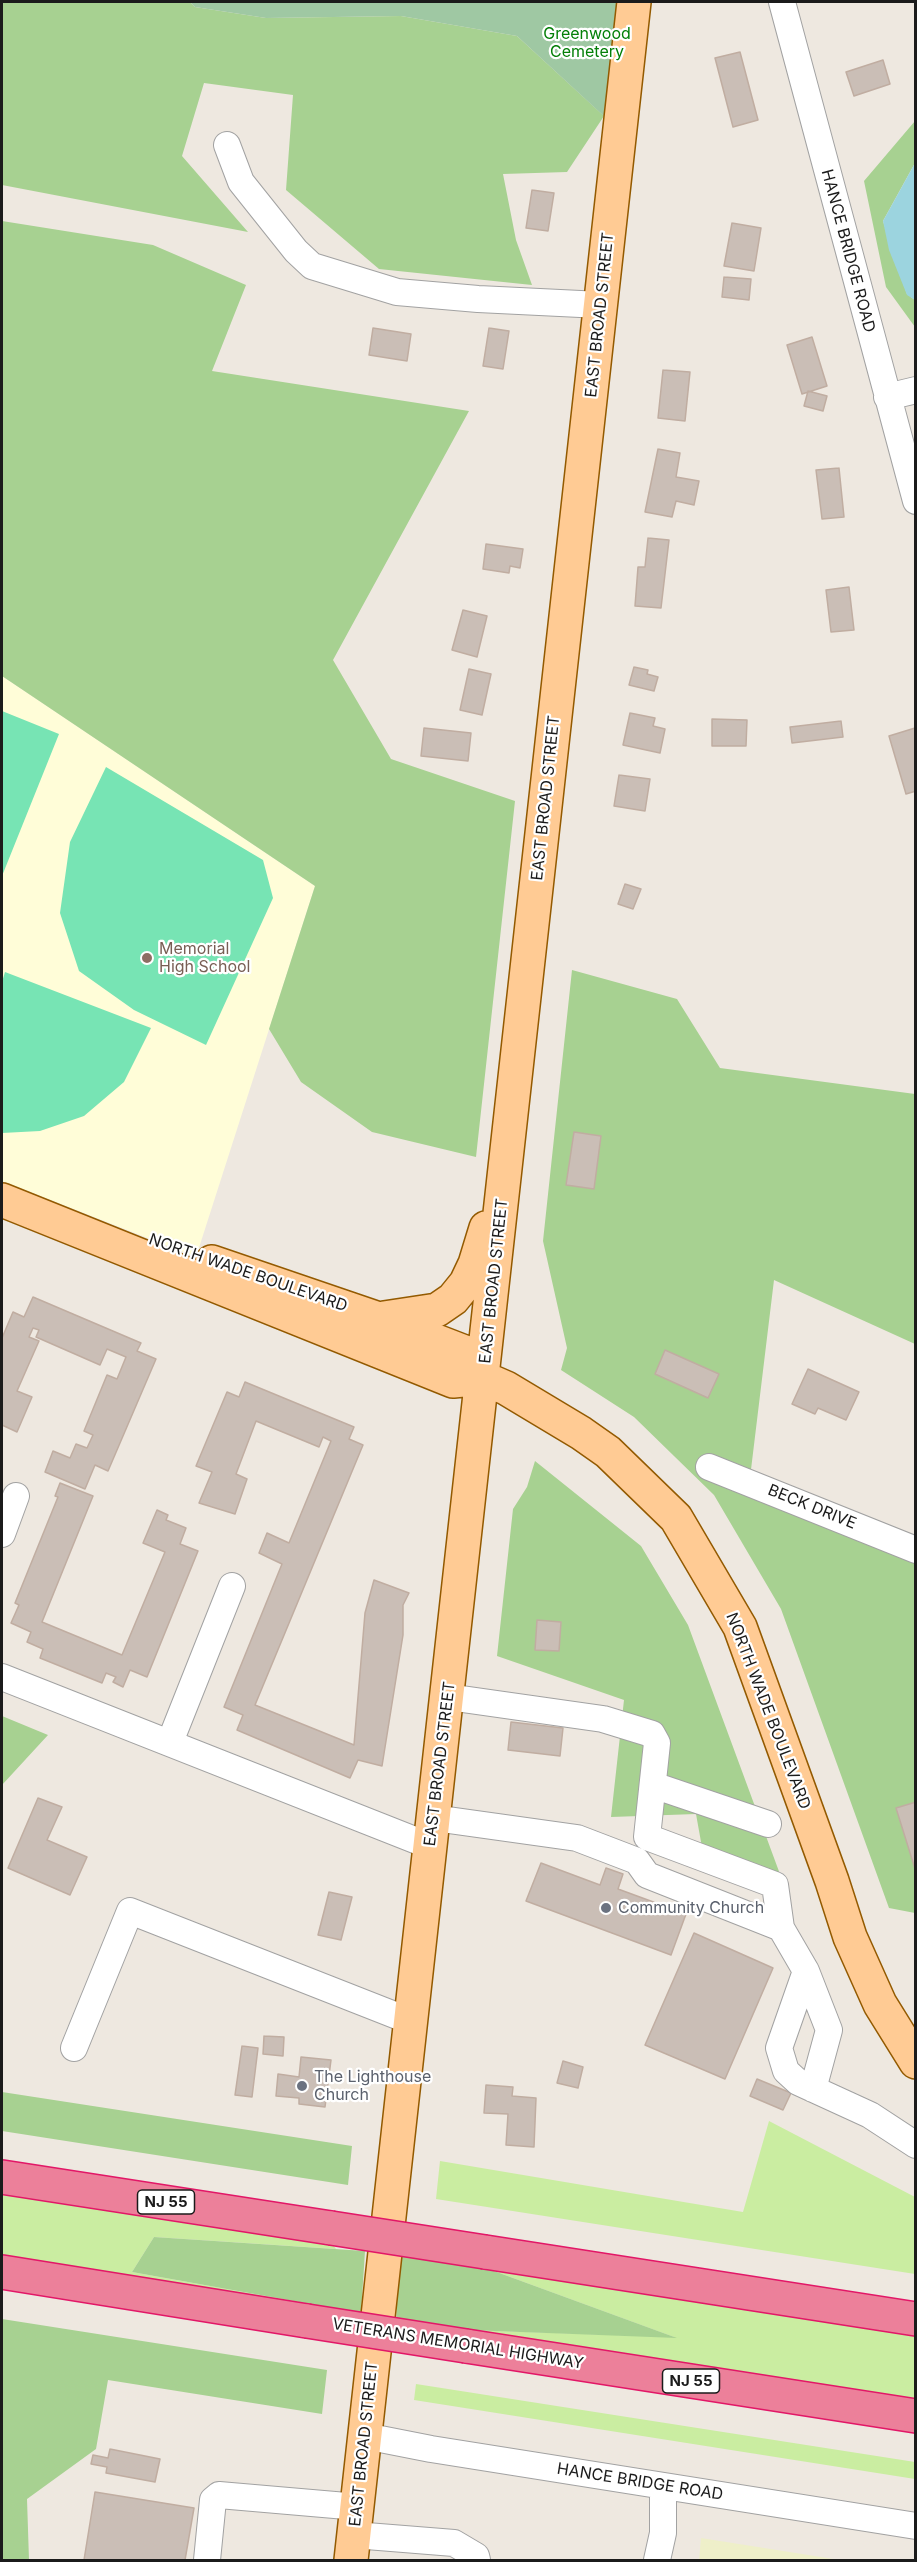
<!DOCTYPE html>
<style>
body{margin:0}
#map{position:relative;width:917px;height:2562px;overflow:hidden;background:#eee8e0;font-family:Inter,sans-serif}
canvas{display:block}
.frame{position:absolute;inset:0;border:3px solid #1b1b1b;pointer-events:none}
</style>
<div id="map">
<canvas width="917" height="2562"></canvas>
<div class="frame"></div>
</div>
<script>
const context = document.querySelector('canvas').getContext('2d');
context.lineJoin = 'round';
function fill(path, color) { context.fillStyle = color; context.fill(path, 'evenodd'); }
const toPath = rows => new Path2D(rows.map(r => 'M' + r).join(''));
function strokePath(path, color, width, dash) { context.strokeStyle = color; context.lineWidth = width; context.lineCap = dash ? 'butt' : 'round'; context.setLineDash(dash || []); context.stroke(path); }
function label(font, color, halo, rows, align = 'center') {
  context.font = font + ' Inter,sans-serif'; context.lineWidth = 4.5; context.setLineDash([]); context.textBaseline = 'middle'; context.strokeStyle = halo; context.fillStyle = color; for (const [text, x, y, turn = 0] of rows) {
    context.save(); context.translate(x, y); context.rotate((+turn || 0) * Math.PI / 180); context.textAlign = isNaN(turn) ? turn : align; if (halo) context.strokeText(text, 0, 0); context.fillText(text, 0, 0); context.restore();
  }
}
fill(toPath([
 [2,676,315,886,196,1257,2,1181]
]), '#fffdd8');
fill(toPath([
 [701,2538,840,2560,699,2560]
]), '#eeefc9');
fill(toPath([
 [769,2121,915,2197,915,2274,436,2199,440,2161,743,2212],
 [2,2188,329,2239,336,2249,154,2237,132,2272,311,2304,308,2311,2,2263],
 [483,2267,915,2335,915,2400,468,2330,674,2337],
 [416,2384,915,2462,915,2479,414,2400]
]), '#caeda1');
fill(toPath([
 [2,2,190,2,195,7,266,18,401,16,517,36,604,116,567,172,503,174,516,240,532,285,379,269,286,190,293,95,204,83,182,156,248,232,2,185],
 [915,121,915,163,883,221,907,294,915,300,915,327,886,287,864,181],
 [2,221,153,245,246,285,212,371,469,411,333,660,391,759,515,801,476,1157,372,1132,301,1082,269,1029,315,886,2,676],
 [572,970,677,999,720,1068,915,1094,915,1344,774,1280,749,1486,915,1551,915,1913,889,1908,781,1609,714,1495,634,1417,561,1370,567,1348,543,1241],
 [535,1461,641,1546,688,1625,784,1885,703,1853,696,1814,611,1817,624,1700,497,1656,513,1509,527,1487],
 [2,1716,48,1735,2,1785],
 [2,2092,352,2146,348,2185,2,2131],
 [154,2237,365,2251,361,2313,132,2272],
 [400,2256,483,2267,677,2338,468,2330,396,2321],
 [2,2319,327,2370,322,2414,108,2380,96,2449,27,2499,29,2560,2,2560]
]), '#a7d191');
fill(toPath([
 [190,2,634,2,620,131,517,36,401,16,266,18,195,7]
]), '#9fc8a3');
fill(toPath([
 [2,711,59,734,2,876],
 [106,767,263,860,273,898,206,1045,134,1010,79,971,60,913,70,842],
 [5,972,151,1028,124,1082,84,1116,40,1131,2,1133,2,982]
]), '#77e4b4');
fill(toPath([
 [915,163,915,300,907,295,889,250,883,221]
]), '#9cd4df');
const building = toPath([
 [740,52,758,120,733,127,715,58,740,52],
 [883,60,890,84,854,96,846,72,883,60],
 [532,190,554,193,548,231,526,228,532,190],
 [732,223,761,228,754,271,724,266,732,223],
 [724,277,751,279,749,300,722,297,724,277],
 [373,328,411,334,407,361,369,355,373,328],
 [489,328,509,331,503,369,483,366,489,328],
 [812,337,827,386,802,394,787,345,812,337],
 [663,370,690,372,685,421,658,418,663,370],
 [808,391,827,396,823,411,804,406,808,391],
 [658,449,680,453,676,477,699,481,694,505,676,501,672,517,645,512,658,449],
 [839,468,844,517,822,519,816,470,839,468],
 [648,538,669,540,661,608,635,606,638,567,645,567,648,538],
 [486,544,523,549,520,568,510,566,509,573,483,569,486,544],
 [849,587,854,630,831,632,826,590,849,587],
 [463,610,487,616,477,657,452,650,463,610],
 [634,667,648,670,647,674,658,677,654,691,629,685,634,667],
 [469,669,491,674,482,715,460,710,469,669],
 [630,713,655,718,653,726,665,729,660,753,623,745,630,713],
 [712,719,747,720,746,746,712,746,712,719],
 [841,721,843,737,792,743,790,727,841,721],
 [424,728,471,733,468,761,421,756,424,728],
 [915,728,916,791,906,794,889,736,915,728],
 [619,775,650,779,645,811,614,806,619,775],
 [625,884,641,889,633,909,618,904,625,884],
 [574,1132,601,1136,594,1189,566,1185,574,1132],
 [33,1297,141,1343,137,1351,156,1359,108,1471,95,1465,85,1489,45,1472,53,1451,70,1458,76,1444,87,1448,93,1435,84,1431,107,1375,117,1379,126,1357,107,1349,100,1365,36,1337,39,1330,33,1328,29,1337,39,1341,17,1391,32,1397,17,1432,2,1425,2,1338,13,1312,24,1317,33,1297],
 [665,1350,719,1374,708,1398,655,1374,665,1350],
 [808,1369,859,1392,846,1420,818,1408,815,1414,792,1404,808,1369],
 [245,1382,354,1427,349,1439,363,1445,255,1705,354,1745,365,1613,374,1580,409,1593,403,1605,403,1635,382,1766,358,1760,350,1778,237,1730,243,1715,224,1707,282,1564,259,1553,267,1533,289,1543,331,1441,323,1437,319,1447,256,1421,236,1474,247,1479,235,1514,199,1503,212,1472,196,1466,227,1392,239,1397,245,1382],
 [60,1483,93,1496,42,1622,122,1655,165,1552,143,1543,157,1510,168,1515,166,1520,186,1528,180,1544,198,1551,147,1677,130,1670,123,1687,113,1682,116,1677,106,1673,102,1683,40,1658,43,1649,27,1642,31,1632,11,1623,19,1605,15,1603,58,1497,55,1496,60,1483],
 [537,1620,561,1622,559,1651,535,1650,537,1620],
 [511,1722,563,1728,560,1756,508,1750,511,1722],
 [38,1798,62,1807,47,1840,87,1857,70,1895,8,1868,38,1798],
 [916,1802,916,1872,896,1808,916,1802],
 [541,1863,600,1885,606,1868,623,1874,618,1889,686,1914,671,1955,526,1901,541,1863],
 [329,1892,352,1897,341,1940,318,1935,329,1892],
 [694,1933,773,1968,725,2079,645,2045,694,1933],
 [264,2036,284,2037,283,2056,263,2054,264,2036],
 [242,2046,258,2048,252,2097,235,2095,242,2046],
 [301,2057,331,2060,325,2107,299,2104,299,2098,276,2096,278,2074,299,2077,301,2057],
 [563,2061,583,2067,578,2088,557,2083,563,2061],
 [757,2079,791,2093,783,2110,750,2096,757,2079],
 [486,2085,513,2087,512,2096,536,2098,534,2147,506,2145,508,2114,484,2113,486,2085],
 [110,2449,160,2459,155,2482,106,2473,107,2467,91,2464,93,2455,108,2458,110,2449],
 [95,2492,194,2508,185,2560,84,2560,95,2492]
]);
fill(building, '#cabeb6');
strokePath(building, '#c0ada1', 1.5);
const minor = toPath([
 [782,2,916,501],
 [227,145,241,182,296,251,312,266,397,292,478,299,601,305],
 [887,397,916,390],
 [709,1467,916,1550],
 [2,1534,16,1496],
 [2,1677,430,1846],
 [448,1697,603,1719,652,1734,657,1743,647,1837,775,1885,781,1928],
 [170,1742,232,1586],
 [653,1785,768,1824],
 [434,1818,577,1838,637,1861,647,1875,781,1928,806,1971,779,2048,786,2071,798,2082,870,2115,916,2145],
 [806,1971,829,2030,813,2089],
 [74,2048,130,1911,410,2021],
 [365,2436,431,2449,916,2526],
 [354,2535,454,2543,476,2556,477,2560],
 [207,2560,213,2500,219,2495,358,2507],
 [657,2560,663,2533,663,2486]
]);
const major = toPath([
 [2,1200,453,1381,483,1378,506,1388,581,1433,608,1452,676,1518,740,1627,832,1881,850,1937,880,2004,916,2062],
 [212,1262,379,1319,467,1353,483,1378],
 [384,1318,437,1310,453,1299,466,1283,475,1264,486,1228],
 [351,2560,634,2]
]);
const highway = toPath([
 [2,2177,331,2228],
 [485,2252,916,2319],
 [2,2272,307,2321],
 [466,2346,916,2416]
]);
strokePath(minor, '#a2a2a2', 28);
strokePath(major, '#935a00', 36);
strokePath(highway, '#e21767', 36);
strokePath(minor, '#fff', 26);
strokePath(major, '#ffcb94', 33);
strokePath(highway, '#ec809a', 33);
const highwayBridge = toPath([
 [331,2228,485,2252],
 [307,2321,466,2346]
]);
strokePath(highwayBridge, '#e21767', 36, []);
strokePath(highwayBridge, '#ec809a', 33);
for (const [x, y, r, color] of [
 [147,958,6,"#8d6e63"],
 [606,1908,6,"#6b7280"],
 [302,2086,6,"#6b7280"]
]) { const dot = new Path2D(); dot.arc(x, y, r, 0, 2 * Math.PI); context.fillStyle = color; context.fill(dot); strokePath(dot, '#fff', 2); }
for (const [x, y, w] of [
 [166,2202,57],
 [691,2381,57]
]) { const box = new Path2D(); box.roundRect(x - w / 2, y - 12, w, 24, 4.5); context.fillStyle = '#fff'; context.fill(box); strokePath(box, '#1b1b1b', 1.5); }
label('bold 15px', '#1b1b1b', null, [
 ["NJ 55",166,2202],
 ["NJ 55",691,2381]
]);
label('16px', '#037f07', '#fff', [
 ["Greenwood",587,34],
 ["Cemetery",587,52]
]);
label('16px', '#1b1b1b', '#fff', [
 ["HANCE BRIDGE ROAD",848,251,75],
 ["EAST BROAD STREET",600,315,-84],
 ["EAST BROAD STREET",546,798,-84],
 ["NORTH WADE BOULEVARD",248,1273,19],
 ["EAST BROAD STREET",494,1281,-84],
 ["BECK DRIVE",812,1507,22],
 ["NORTH WADE BOULEVARD",768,1711,69],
 ["EAST BROAD STREET",440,1764,-83],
 ["VETERANS MEMORIAL HIGHWAY",458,2344,9],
 ["EAST BROAD STREET",364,2444,-84],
 ["HANCE BRIDGE ROAD",640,2482,9]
]);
label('16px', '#785e54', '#fff', [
 ["Memorial",159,949],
 ["High School",159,967]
], 'left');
label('16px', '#5b616d', '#fff', [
 ["Community Church",618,1908],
 ["The Lighthouse",314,2077],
 ["Church",314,2095]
], 'left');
</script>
